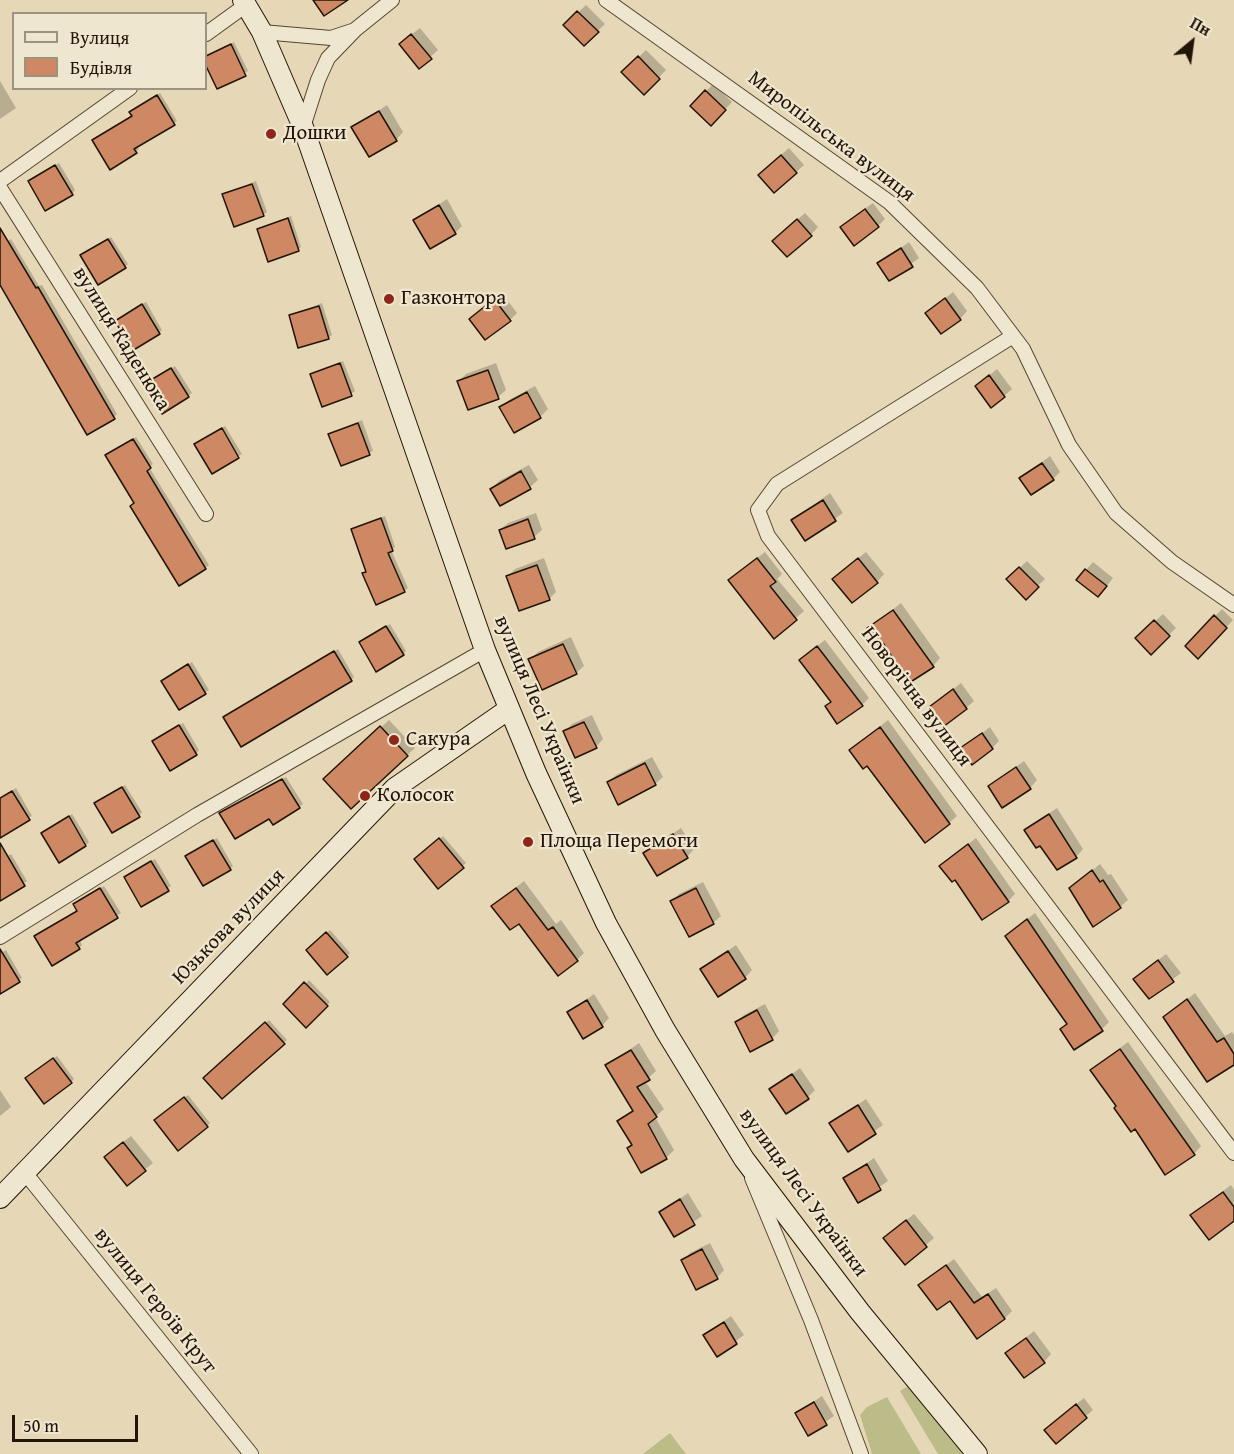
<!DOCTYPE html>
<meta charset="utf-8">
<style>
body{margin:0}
#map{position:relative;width:1234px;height:1454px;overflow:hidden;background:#e6d8b6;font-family:"Gentium Book Plus",serif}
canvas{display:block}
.legend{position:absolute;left:12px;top:12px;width:195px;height:78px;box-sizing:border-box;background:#efe6d0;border:2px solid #9d927f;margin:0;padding:8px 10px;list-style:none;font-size:18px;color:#231506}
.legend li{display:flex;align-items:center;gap:12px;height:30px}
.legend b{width:30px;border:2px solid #9d927f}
.north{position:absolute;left:1162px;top:12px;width:60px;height:60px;-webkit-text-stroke:4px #efe6d0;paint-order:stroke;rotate:29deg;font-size:16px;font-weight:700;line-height:24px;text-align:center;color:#231506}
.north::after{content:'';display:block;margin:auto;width:21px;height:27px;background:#231506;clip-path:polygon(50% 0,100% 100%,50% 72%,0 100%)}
.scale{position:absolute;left:12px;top:1415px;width:126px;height:27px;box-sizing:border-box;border:3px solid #231506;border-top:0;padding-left:8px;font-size:18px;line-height:21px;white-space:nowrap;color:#231506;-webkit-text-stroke:4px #efe6d0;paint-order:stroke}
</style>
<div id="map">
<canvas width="1234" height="1454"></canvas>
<ul class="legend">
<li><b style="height:8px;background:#efe6d0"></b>Вулиця</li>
<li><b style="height:16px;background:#ce8863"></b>Будівля</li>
</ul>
<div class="north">Пн</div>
<div class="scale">50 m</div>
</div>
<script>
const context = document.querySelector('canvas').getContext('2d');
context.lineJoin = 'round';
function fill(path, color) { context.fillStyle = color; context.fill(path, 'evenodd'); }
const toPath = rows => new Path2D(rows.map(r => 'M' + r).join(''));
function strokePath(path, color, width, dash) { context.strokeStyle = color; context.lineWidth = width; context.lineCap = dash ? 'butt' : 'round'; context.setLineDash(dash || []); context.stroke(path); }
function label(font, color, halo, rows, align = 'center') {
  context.font = font + ' "Gentium Book Plus",serif'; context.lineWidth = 4.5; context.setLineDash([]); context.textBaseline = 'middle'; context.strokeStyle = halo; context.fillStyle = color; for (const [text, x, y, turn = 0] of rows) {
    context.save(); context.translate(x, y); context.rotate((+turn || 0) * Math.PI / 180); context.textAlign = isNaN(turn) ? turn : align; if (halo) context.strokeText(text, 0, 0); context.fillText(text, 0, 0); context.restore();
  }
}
fill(toPath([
 [908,1386,967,1454,938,1454,900,1391],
 [887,1397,921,1454,872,1454,860,1415,867,1407],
 [670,1433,686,1454,643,1454]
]), '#bcbc89');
fill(toPath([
 [586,5,605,24,584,44,565,25],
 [420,28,438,50,419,67,408,37],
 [234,42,248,71,217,87,206,62,206,56],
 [646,50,666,70,644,93,623,72],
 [0,81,16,108,0,119],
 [713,84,732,102,711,124,692,106],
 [160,93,177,121,137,146,139,149,136,152,94,140,133,115,134,109],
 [387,105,403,132,396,140,353,128],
 [789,148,804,165,775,191,767,167],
 [59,163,75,190,72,194,30,181],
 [256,181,267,212,263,215,224,195],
 [447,199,462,226,455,233,415,221],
 [873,203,885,219,878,226,849,220],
 [805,213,818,227,811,235,781,234],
 [291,216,301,247,298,250,259,229],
 [111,237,128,264,125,267,85,252],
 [11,239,39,286,42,285,117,414,114,417,0,285,0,246],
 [909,242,919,258,890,279,879,263],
 [953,292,967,311,960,319,927,313],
 [502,293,517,313,510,320,471,319],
 [146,302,162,330,159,333,116,321],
 [322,303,332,335,328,338,290,315],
 [343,361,355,391,351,394,312,375],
 [496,363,506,390,498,397,469,408,459,381,466,374],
 [175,366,192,393,188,396,146,384],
 [997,369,1012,389,1004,396,977,386],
 [535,386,548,409,540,417,501,407,509,400],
 [362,420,373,451,341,464,330,434],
 [225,426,242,454,212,472,199,441],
 [136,437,153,464,149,467,209,565,205,568,136,502,107,455],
 [1050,456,1060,472,1053,479,1021,478],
 [529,465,538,480,530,487,500,504,492,489,499,481],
 [830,493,843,513,806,539,793,520],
 [536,513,542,530,534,537,507,547,500,530,508,523],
 [385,516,395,547,391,550,408,588,404,591,364,574,367,570,353,529],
 [765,552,782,574,777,579,804,611,774,637,738,573],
 [866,552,884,574,877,582,842,571],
 [544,558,556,592,549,599,508,576,515,569],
 [1027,561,1045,579,1026,597,1008,579],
 [1093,562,1113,578,1106,587,1078,579],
 [901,603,940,658,933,666,869,628],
 [1222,609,1233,620,1198,657,1187,646],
 [1163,614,1176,628,1151,652,1137,638],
 [390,624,406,651,403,654,361,642],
 [571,637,584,666,576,673,530,659,538,652],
 [825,640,869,698,862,705,827,706,832,701,808,653],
 [338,649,354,677,351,680,228,714],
 [192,662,209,690,179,708,163,681],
 [961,683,974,701,966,708,930,707],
 [592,715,603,739,596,747,565,732,572,724],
 [389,720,415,748,351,807,333,772],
 [888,720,957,816,949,823,851,750],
 [183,723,199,750,196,754,157,738],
 [990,727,999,741,992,748,962,749],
 [652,757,663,777,655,784,608,783,616,775],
 [1024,761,1037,780,1030,788,990,786],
 [286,777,303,804,299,807,270,817,221,813],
 [125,785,142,812,139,815,99,800],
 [16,788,32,816,0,830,0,798],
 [1057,808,1083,849,1076,857,1041,844,1026,830],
 [72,814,89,842,86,845,43,833],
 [681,828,694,849,687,857,645,853],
 [443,836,466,863,439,886,419,856],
 [217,838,233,866,230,869,191,853],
 [976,838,1015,894,1008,901,956,878,941,866],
 [11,854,27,881,0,899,0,860],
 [155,859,171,886,142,905,125,877],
 [1100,864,1108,875,1111,874,1128,900,1120,907,1071,888],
 [524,881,556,924,561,920,584,953,577,960,493,906],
 [703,882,721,916,713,923,672,901,679,894],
 [104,886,121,913,79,939,82,945,79,948,40,933,78,910,78,901],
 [1035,913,1109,1022,1102,1029,1062,1029,1068,1023,1014,929],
 [330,930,350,953,347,956,311,947],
 [736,945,752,970,745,978,702,969],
 [6,950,22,978,0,992,0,954],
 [1166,954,1181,973,1149,997,1143,972],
 [309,980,330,1002,306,1025,285,1004],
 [1195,993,1225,1036,1232,1032,1234,1035,1234,1063,1165,1017],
 [594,994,609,1018,602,1026,569,1012],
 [765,1004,779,1031,772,1039,737,1022,744,1015],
 [269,1020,287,1040,222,1097,206,1079],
 [1128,1042,1201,1146,1194,1154,1135,1127,1118,1106,1100,1063],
 [639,1043,656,1071,645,1081,664,1109,655,1117,674,1150,666,1158,642,1171,633,1144,619,1122,634,1109,607,1066],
 [57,1056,74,1079,71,1082,30,1075],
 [800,1068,815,1090,808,1097,771,1090],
 [0,1090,11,1107,0,1116],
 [188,1095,210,1123,207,1126,160,1117],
 [866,1099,883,1125,848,1150,831,1123],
 [131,1136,153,1163,127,1184,113,1150],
 [874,1158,888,1181,859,1201,845,1178],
 [1231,1185,1234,1190,1234,1220,1192,1215],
 [688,1193,702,1216,675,1235,661,1212],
 [914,1214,934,1238,905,1263,892,1231],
 [710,1243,724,1270,717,1278,683,1261,690,1253],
 [954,1259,982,1297,996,1288,1012,1311,1005,1318,920,1285],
 [731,1316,744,1335,718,1354,705,1335],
 [1034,1331,1051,1354,1044,1362,1007,1353],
 [822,1396,834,1416,808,1434,797,1413],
 [1084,1398,1093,1410,1056,1441,1054,1422]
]), '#0003');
const building = toPath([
 [313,0,348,0,324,16,313,0],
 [577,11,599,32,584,46,563,25,577,11],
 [411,34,432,59,419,69,399,44,411,34],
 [231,44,246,76,217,89,206,66,206,56,231,44],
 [638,56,660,79,644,95,621,72,638,56],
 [705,90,726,110,711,126,690,106,705,90],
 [157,95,175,125,134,149,137,153,110,170,92,140,132,116,129,112,157,95],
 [379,111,397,141,369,157,351,127,379,111],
 [781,155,797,173,774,193,758,175,781,155],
 [55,165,73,195,45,211,28,181,55,165],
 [252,184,264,216,234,227,222,194,252,184],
 [439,205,456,234,430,249,413,220,439,205],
 [865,209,879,227,854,246,840,227,865,209],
 [288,218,299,251,268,262,257,229,288,218],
 [797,219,812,236,787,257,772,241,797,219],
 [0,228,36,288,38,287,115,419,87,435,0,285,0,228],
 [108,239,126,268,98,285,80,255,108,239],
 [901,248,913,267,889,281,877,263,901,248],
 [945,298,961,320,941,334,925,313,945,298],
 [494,299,511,321,485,340,469,319,494,299],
 [142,304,160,334,132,351,115,321,142,304],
 [319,306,329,339,298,348,289,315,319,306],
 [340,363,352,396,322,407,310,374,340,363],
 [171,368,189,397,162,414,144,384,171,368],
 [488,370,499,399,468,410,457,381,488,370],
 [989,375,1005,397,991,408,975,386,989,375],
 [527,392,541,418,514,433,499,407,527,392],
 [358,423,370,455,341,466,328,434,358,423],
 [222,428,239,458,212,474,194,444,222,428],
 [133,439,151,468,147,471,206,569,179,586,130,506,134,503,105,455,133,439],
 [1042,463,1054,480,1031,495,1019,478,1042,463],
 [521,471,531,489,500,506,490,489,521,471],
 [823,500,836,521,805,541,791,520,823,500],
 [381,518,393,551,388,553,405,592,376,605,362,573,366,572,351,529,381,518],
 [528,519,535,539,506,549,499,530,528,519],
 [757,558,776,582,770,586,797,620,774,639,728,580,757,558],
 [858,558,878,583,852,603,832,579,858,558],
 [537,565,550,600,519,611,506,576,537,565],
 [1019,567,1039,587,1026,600,1006,579,1019,567],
 [1085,569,1107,586,1098,597,1076,580,1085,569],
 [893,610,934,667,909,683,883,643,879,646,867,628,893,610],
 [1214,615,1227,628,1198,659,1185,646,1214,615],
 [1154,620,1170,636,1151,655,1135,638,1154,620],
 [386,626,404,655,376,672,359,642,386,626],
 [563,644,577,674,542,690,528,659,563,644],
 [817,646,863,706,837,724,825,706,831,702,799,660,817,646],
 [334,651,352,681,241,747,223,717,334,651],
 [188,664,206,694,179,710,161,681,188,664],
 [953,689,967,709,943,727,929,707,953,689],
 [584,722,597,748,575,758,563,731,584,722],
 [179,725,197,755,170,771,152,741,179,725],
 [380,726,408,756,351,809,323,779,380,726],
 [880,727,950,824,925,843,867,766,863,769,849,750,880,727],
 [982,733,993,749,972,765,960,748,982,733],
 [645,763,656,785,618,805,607,782,645,763],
 [1016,767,1031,789,1002,808,988,786,1016,767],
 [282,779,300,808,273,825,269,819,235,839,219,813,282,779],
 [122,787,140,817,112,833,94,803,122,787],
 [12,791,30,820,0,838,0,798,12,791],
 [1049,814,1077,858,1057,870,1040,846,1036,848,1024,830,1049,814],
 [69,816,86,846,59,863,41,833,69,816],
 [673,834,688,858,657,876,643,853,673,834],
 [439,838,464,868,438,889,414,859,439,838],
 [213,840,231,870,203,886,185,856,213,840],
 [0,843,25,886,0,901,0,843],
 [968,844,1009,902,982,920,955,880,952,882,939,866,968,844],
 [151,861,169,891,141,907,124,877,151,861],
 [1092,870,1100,882,1103,880,1121,908,1093,927,1069,888,1092,870],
 [100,888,118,918,76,943,80,949,52,966,34,936,77,911,73,904,100,888],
 [516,888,548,930,553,927,578,961,558,976,519,924,510,930,491,906,516,888],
 [696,888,714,924,689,937,670,901,696,888],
 [1027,919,1103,1031,1074,1050,1060,1029,1067,1024,1005,936,1027,919],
 [326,932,348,957,327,975,306,950,326,932],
 [0,949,20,982,0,994,0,949],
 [728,951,746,979,718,997,700,969,728,951],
 [1158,960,1174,982,1149,999,1133,979,1158,960],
 [304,982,328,1006,306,1028,283,1004,304,982],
 [1187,999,1217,1042,1224,1038,1234,1054,1234,1065,1207,1082,1163,1017,1187,999],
 [587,1000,603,1027,583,1039,567,1012,587,1000],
 [757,1010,773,1040,750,1052,735,1022,757,1010],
 [265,1022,285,1044,222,1099,203,1078,265,1022],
 [1120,1049,1195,1155,1165,1175,1135,1129,1131,1132,1114,1108,1116,1106,1090,1070,1120,1049],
 [631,1050,650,1080,637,1087,657,1117,648,1124,667,1159,641,1173,627,1148,632,1145,617,1121,633,1111,605,1065,631,1050],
 [53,1058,72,1083,44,1104,25,1078,53,1058],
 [792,1074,809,1099,786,1114,769,1089,792,1074],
 [184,1097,208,1127,178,1151,154,1120,184,1097],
 [858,1105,876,1134,848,1152,829,1123,858,1105],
 [123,1142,146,1171,127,1186,104,1157,123,1142],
 [867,1164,881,1190,858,1203,843,1178,867,1164],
 [1223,1192,1234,1207,1234,1221,1209,1240,1190,1215,1223,1192],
 [680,1199,695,1225,674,1237,659,1212,680,1199],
 [906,1220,927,1247,905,1265,883,1238,906,1220],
 [702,1249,718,1279,696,1290,681,1260,702,1249],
 [946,1265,974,1303,988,1294,1005,1319,977,1339,950,1301,937,1310,918,1285,946,1265],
 [724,1322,737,1344,717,1357,703,1335,724,1322],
 [1026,1338,1045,1363,1024,1378,1005,1353,1026,1338],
 [814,1402,827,1425,808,1436,795,1413,814,1402],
 [1076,1404,1087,1418,1056,1444,1044,1430,1076,1404]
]);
fill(building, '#ce8863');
strokePath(building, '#231506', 1.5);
const street = toPath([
 [606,0,889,202,977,288,1023,349,1069,445,1116,513,1172,562,1234,605],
 [262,32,331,38,352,31],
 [206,34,246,5],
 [303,127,318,80,328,58,356,29,392,0],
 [0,181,130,88],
 [0,188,206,514],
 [1013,336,777,484,758,510,768,536,1234,1153],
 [0,937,197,815,485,650],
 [26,1174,251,1454],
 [752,1178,811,1320,861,1454]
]);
const secondary = toPath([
 [243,0,262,32,303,127,485,650,536,773,606,923,665,1030,744,1159,860,1312,977,1454],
 [0,1198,395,788,509,709]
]);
strokePath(street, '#544632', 16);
strokePath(secondary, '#231506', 22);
strokePath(street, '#efe6d0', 14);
strokePath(secondary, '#efe6d0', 20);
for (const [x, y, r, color] of [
 [271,134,6,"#8f2418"],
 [389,299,6,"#8f2418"],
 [394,740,6,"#8f2418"],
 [365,796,6,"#8f2418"],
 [528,842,6,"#8f2418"]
]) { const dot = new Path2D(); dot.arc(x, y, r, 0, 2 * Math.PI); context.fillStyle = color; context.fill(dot); strokePath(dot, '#efe6d0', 2); }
label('21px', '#231506', '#efe6d0', [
 ["Дошки",283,134],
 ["Газконтора",401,299],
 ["Сакура",406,740],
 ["Колосок",377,796],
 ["Площа Перемоги",540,842]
], 'left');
label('21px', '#231506', '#efe6d0', [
 ["Миропільська вулиця",831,137,37],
 ["вулиця Каденюка",121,339,58],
 ["Новорічна вулиця",916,697,53],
 ["вулиця Лесі Українки",539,710,67],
 ["Юзькова вулиця",229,927,-46],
 ["вулиця Лесі Українки",803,1193,54],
 ["вулиця Героїв Крут",155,1301,51]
]);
</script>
